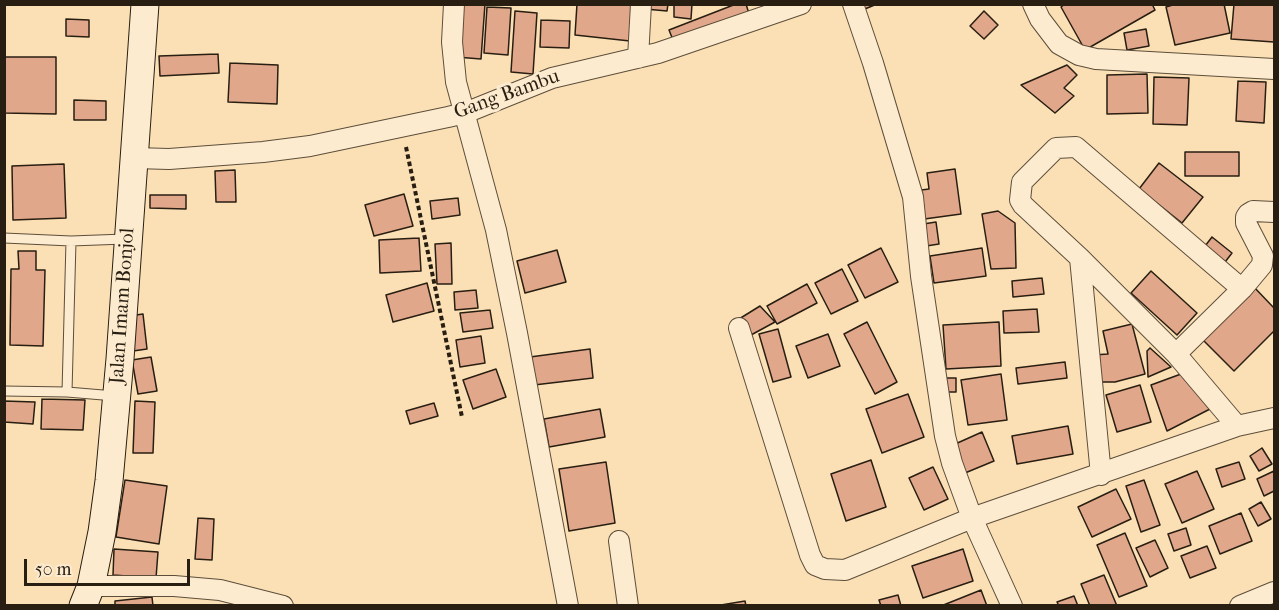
<!DOCTYPE html>
<style>
body{margin:0}
#map{position:relative;width:1279px;height:610px;overflow:hidden;background:#fbe0b5;font-family:"IM FELL French Canon",serif}
canvas{display:block}
.frame{position:absolute;inset:0;border:6px solid #281e12;pointer-events:none}
.scale{position:absolute;left:24px;top:559px;width:166px;height:27px;box-sizing:border-box;border:3px solid #281e12;border-top:0;padding-left:8px;font-size:18px;line-height:21px;white-space:nowrap;color:#281e12;-webkit-text-stroke:4px #fcebcf;paint-order:stroke}
</style>
<div id="map">
<canvas width="1279" height="610"></canvas>
<div class="frame"></div>
<div class="scale">50 m</div>
</div>
<script>
const context = document.querySelector('canvas').getContext('2d');
context.lineJoin = 'round';
function fill(path, color) { context.fillStyle = color; context.fill(path, 'evenodd'); }
const toPath = rows => new Path2D(rows.map(r => 'M' + r).join(''));
function strokePath(path, color, width, dash) { context.strokeStyle = color; context.lineWidth = width; context.lineCap = dash ? 'butt' : 'round'; context.setLineDash(dash || []); context.stroke(path); }
function label(font, color, halo, rows, align = 'center') {
  context.font = font + ' "IM FELL French Canon",serif'; context.lineWidth = 6; context.setLineDash([]); context.textBaseline = 'middle'; context.strokeStyle = halo; context.fillStyle = color; for (const [text, x, y, turn = 0] of rows) {
    context.save(); context.translate(x, y); context.rotate((+turn || 0) * Math.PI / 180); context.textAlign = isNaN(turn) ? turn : align; if (halo) context.strokeText(text, 0, 0); context.fillText(text, 0, 0); context.restore();
  }
}
const building = toPath([
 [460,4,485,4,481,59,456,57,460,4],
 [577,4,633,5,630,41,575,35,577,4],
 [646,4,668,4,667,11,645,9,646,4],
 [674,4,692,4,691,19,674,17,674,4],
 [736,4,746,4,750,17,675,45,669,30,736,4],
 [858,4,877,4,860,11,858,4],
 [1065,4,1152,4,1155,10,1085,50,1061,7,1065,4],
 [1176,4,1224,4,1230,33,1175,45,1166,7,1176,4],
 [1234,4,1274,4,1274,42,1231,39,1234,4],
 [487,7,511,8,508,55,484,53,487,7],
 [515,11,537,13,533,74,511,72,515,11],
 [984,11,998,25,984,39,970,26,984,11],
 [66,19,89,20,89,37,66,36,66,19],
 [541,20,570,21,569,48,540,47,541,20],
 [1146,29,1149,46,1127,50,1124,33,1146,29],
 [218,54,219,73,160,76,159,56,218,54],
 [4,57,56,57,56,114,4,113,4,57],
 [230,63,278,65,277,104,228,102,230,63],
 [1067,65,1077,75,1064,88,1074,96,1055,113,1021,85,1067,65],
 [1147,74,1148,113,1107,114,1107,75,1147,74],
 [1154,77,1189,78,1187,125,1153,124,1154,77],
 [1238,81,1266,82,1264,123,1236,121,1238,81],
 [74,100,106,101,106,120,74,120,74,100],
 [1185,152,1239,152,1239,176,1185,176,1185,152],
 [1159,163,1203,197,1182,223,1139,189,1159,163],
 [64,164,66,218,13,220,12,166,64,164],
 [955,169,961,214,917,220,914,191,929,189,927,173,955,169],
 [235,170,236,202,216,202,215,171,235,170],
 [404,194,413,226,374,236,365,205,404,194],
 [150,195,186,195,186,209,150,208,150,195],
 [458,198,460,215,432,219,430,201,458,198],
 [998,211,1015,223,1016,268,991,269,982,214,998,211],
 [936,222,939,244,920,247,917,225,936,222],
 [1212,237,1232,253,1222,266,1202,250,1212,237],
 [419,238,421,271,380,273,379,240,419,238],
 [451,243,452,284,437,284,435,244,451,243],
 [881,248,898,282,865,298,848,265,881,248],
 [982,248,986,276,934,283,930,256,982,248],
 [557,250,566,282,525,293,517,261,557,250],
 [18,251,36,251,36,270,45,270,43,346,10,345,11,269,19,269,18,251],
 [842,269,858,301,831,314,815,283,842,269],
 [1151,271,1197,313,1177,335,1131,293,1151,271],
 [1042,278,1044,294,1013,297,1012,281,1042,278],
 [427,283,434,311,393,322,386,295,427,283],
 [807,284,817,303,777,324,767,306,807,284],
 [1252,285,1274,308,1274,331,1234,371,1200,337,1252,285],
 [476,290,478,308,455,310,454,292,476,290],
 [760,306,775,322,751,335,739,319,760,306],
 [1037,309,1039,332,1004,333,1003,311,1037,309],
 [490,310,493,328,463,332,460,313,490,310],
 [143,314,147,349,133,351,129,316,143,314],
 [867,322,897,382,875,394,844,334,867,322],
 [999,322,1001,366,946,369,943,325,999,322],
 [1132,324,1145,374,1115,382,1095,382,1093,355,1108,354,1103,331,1132,324],
 [778,329,791,377,773,382,759,334,778,329],
 [828,334,840,366,808,378,796,346,828,334],
 [481,336,485,363,460,367,456,340,481,336],
 [1150,348,1171,367,1148,377,1147,351,1150,348],
 [590,349,593,378,534,385,530,357,590,349],
 [151,357,157,391,138,394,132,360,151,357],
 [1065,362,1067,378,1018,384,1016,368,1065,362],
 [496,369,506,397,473,409,463,380,496,369],
 [1001,374,1007,420,968,425,961,380,1001,374],
 [1181,374,1210,409,1167,431,1151,385,1181,374],
 [937,378,956,378,956,392,938,392,937,378],
 [1140,385,1151,422,1117,432,1106,395,1140,385],
 [908,394,924,437,882,453,866,409,908,394],
 [42,399,85,400,83,430,41,429,42,399],
 [4,401,35,402,33,424,4,422,4,401],
 [135,401,155,402,153,453,133,453,135,401],
 [434,403,438,416,410,424,406,411,434,403],
 [600,409,605,437,549,447,544,419,600,409],
 [1068,426,1073,454,1017,464,1012,436,1068,426],
 [982,432,994,461,965,473,953,445,982,432],
 [1262,448,1272,464,1259,471,1250,456,1262,448],
 [871,460,886,507,846,521,831,474,871,460],
 [606,462,615,523,569,531,559,469,606,462],
 [1239,462,1245,479,1222,487,1216,469,1239,462],
 [933,467,948,499,924,510,909,478,933,467],
 [1197,471,1214,509,1182,523,1165,484,1197,471],
 [1274,471,1274,491,1264,496,1257,479,1274,471],
 [125,480,167,486,159,544,116,537,125,480],
 [1144,480,1160,525,1141,532,1126,486,1144,480],
 [1116,489,1131,519,1092,537,1078,507,1116,489],
 [1261,502,1271,519,1258,526,1249,509,1261,502],
 [1241,513,1252,541,1220,554,1209,526,1241,513],
 [198,518,214,519,212,560,195,559,198,518],
 [1186,528,1191,545,1174,551,1168,534,1186,528],
 [1125,533,1147,586,1119,597,1097,545,1125,533],
 [1155,540,1168,568,1150,577,1136,548,1155,540],
 [1207,546,1216,568,1190,578,1181,556,1207,546],
 [114,549,158,552,156,578,113,575,114,549],
 [963,549,973,581,923,598,912,566,963,549],
 [1104,575,1117,606,1090,606,1081,584,1104,575],
 [981,590,987,606,941,606,981,590],
 [898,595,901,606,881,606,879,600,898,595],
 [1074,596,1078,606,1059,606,1057,602,1074,596],
 [152,597,153,606,115,606,115,601,152,597],
 [745,601,746,606,721,606,721,605,745,601]
]);
fill(building, '#e1a78a');
strokePath(building, '#281e12', 1.5);
const lane = toPath([
 [4,238,71,241,125,239],
 [4,391,67,392,115,396],
 [67,392,71,241]
]);
const street = toPath([
 [454,4,452,42,456,82,496,230,517,333,568,606],
 [853,4,873,63,913,197,921,276,945,436,952,463,972,518,1012,606],
 [1033,4,1040,19,1059,44,1079,55,1096,59,1274,69],
 [638,58,641,4],
 [135,158,169,159,263,152,310,146,448,117,465,113,552,78,658,53,801,4],
 [1080,258,1101,475],
 [739,328,810,555,815,565,825,569,845,570,972,518,1237,426,1274,418],
 [1176,354,1242,289,1262,265,1263,256,1246,223,1246,217,1248,214,1253,211,1274,212],
 [1237,426,1176,354,1080,258,1023,205,1020,200,1022,182,1056,148,1076,147,1242,289],
 [619,541,628,606],
 [91,586,174,586,220,590,283,606],
 [1240,606,1274,592]
]);
const secondary = toPath([
 [83,606,91,586,102,532,109,481,120,359,145,4]
]);
strokePath(lane, '#5d4e3b', 11);
strokePath(street, '#5d4e3b', 22);
strokePath(secondary, '#281e12', 29);
strokePath(toPath([
 [406,147,462,417]
]), '#281e12', 4, [4.5, 3]);
strokePath(lane, '#fcebcf', 9);
strokePath(street, '#fcebcf', 20);
strokePath(secondary, '#fcebcf', 27);
label('20px', '#281e12', '#fcebcf', [
 ["Gang Bambu",507,95,-20],
 ["Jalan Imam Bonjol",123,306,-86]
]);
</script>
